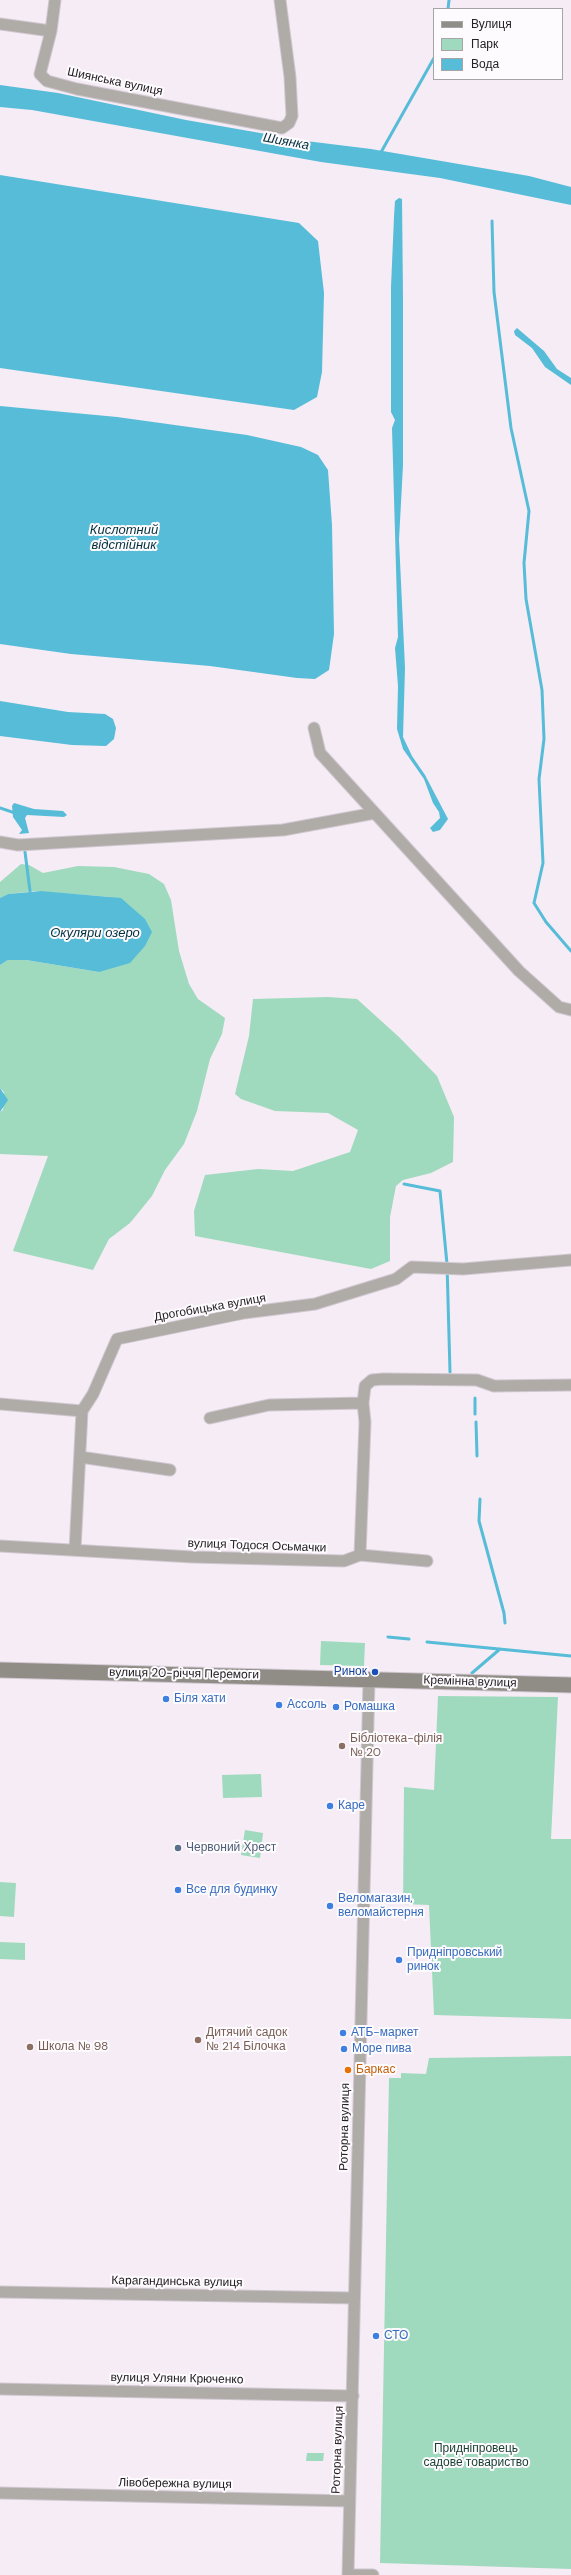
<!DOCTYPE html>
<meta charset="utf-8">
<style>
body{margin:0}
#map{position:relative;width:571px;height:2575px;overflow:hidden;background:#f5ecf5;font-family:"DM Sans",sans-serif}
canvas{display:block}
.legend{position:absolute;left:433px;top:8px;width:130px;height:72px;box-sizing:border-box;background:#fefbfe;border:1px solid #a7a4a7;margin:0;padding:5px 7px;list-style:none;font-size:12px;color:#252125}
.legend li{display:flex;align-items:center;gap:8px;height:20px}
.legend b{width:20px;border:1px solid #a7a4a7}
</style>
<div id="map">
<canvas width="571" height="2575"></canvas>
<ul class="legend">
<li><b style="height:5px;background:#908c86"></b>Вулиця</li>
<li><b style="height:11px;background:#a0dabe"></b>Парк</li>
<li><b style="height:11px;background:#56bcd8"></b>Вода</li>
</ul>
</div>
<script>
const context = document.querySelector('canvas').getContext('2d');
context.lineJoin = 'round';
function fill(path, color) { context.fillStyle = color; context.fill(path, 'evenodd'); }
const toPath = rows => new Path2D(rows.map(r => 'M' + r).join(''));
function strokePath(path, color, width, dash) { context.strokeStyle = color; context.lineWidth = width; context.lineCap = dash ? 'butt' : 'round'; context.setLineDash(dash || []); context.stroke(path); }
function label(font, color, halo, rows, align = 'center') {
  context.font = font + ' "DM Sans",sans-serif'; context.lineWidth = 4; context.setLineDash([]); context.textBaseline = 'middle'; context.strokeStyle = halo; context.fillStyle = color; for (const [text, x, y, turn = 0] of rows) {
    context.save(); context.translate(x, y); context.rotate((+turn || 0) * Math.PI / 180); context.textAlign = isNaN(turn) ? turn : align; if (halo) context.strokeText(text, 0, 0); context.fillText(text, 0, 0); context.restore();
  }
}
fill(toPath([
 [21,864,29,865,43,873,78,866,114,867,149,874,164,884,171,900,179,951,189,984,198,999,225,1018,222,1034,210,1059,197,1111,184,1144,165,1170,152,1196,130,1223,109,1239,93,1270,13,1251,48,1156,0,1154,0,1112,3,1110,4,1092,0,1088,0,965,8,960,26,960,99,972,110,897,35,891,8,894,0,898,0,882],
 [328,997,357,999,399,1037,437,1076,454,1117,453,1162,431,1173,403,1180,396,1186,390,1217,390,1261,371,1269,195,1236,194,1211,205,1175,258,1169,293,1171,350,1152,358,1130,328,1113,275,1111,241,1099,235,1094,249,1036,253,999],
 [321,1641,365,1643,364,1666,320,1665],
 [438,1696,558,1697,551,1839,571,1839,571,2019,434,2015,429,1905,403,1904,404,1787,434,1790],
 [261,1774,262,1797,223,1798,222,1775],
 [245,1830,263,1833,260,1858,241,1855],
 [0,1882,16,1883,14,1917,0,1916],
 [0,1942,25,1943,25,1960,0,1959],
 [571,2056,571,2569,380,2563,389,2078,401,2078,401,2073,426,2074,429,2058],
 [307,2453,324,2453,323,2461,306,2461]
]), '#a0dabe');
fill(toPath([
 [0,85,58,93,186,120,306,141,371,149,529,176,571,187,571,205,440,178,321,162,32,110,0,107],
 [0,175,299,223,318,241,324,293,322,372,317,397,294,410,0,368],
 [399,198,402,199,403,298,403,465,399,540,405,668,403,737,412,756,425,775,448,819,440,830,433,832,430,828,440,818,439,812,433,803,424,779,403,749,397,729,398,686,395,648,398,637,392,428,395,420,391,412,391,287,394,217,395,201],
 [517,328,544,351,557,369,571,378,571,385,545,367,532,348,515,335,514,331],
 [0,406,117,417,247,435,301,447,318,455,328,470,332,525,334,634,329,670,315,679,297,678,210,666,71,654,0,644],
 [0,701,68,712,105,714,113,719,116,728,114,739,106,746,72,745,0,736],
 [14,803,34,809,63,811,67,815,64,817,27,815,25,818,29,833,19,834,22,830,13,817,12,806],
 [41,891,121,898,145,919,152,932,145,946,130,963,99,972,26,960,8,960,0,965,0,898,8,894],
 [0,1088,8,1100,0,1112]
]), '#56bcd8');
strokePath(toPath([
 [448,9,449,0],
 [380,154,434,58],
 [492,221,494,292,511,428,529,511,524,563,526,599,542,690,544,739,539,779,543,863,534,903,546,922,571,951],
 [0,808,15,813],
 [25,852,30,891],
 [404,1184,440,1191,447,1264,450,1372],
 [475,1398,475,1414],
 [476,1422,477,1456],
 [480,1499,479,1521,504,1613,505,1623],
 [388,1637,409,1639],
 [427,1642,571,1656],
 [472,1673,500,1649]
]), '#56bcd8', 3);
const street = toPath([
 [0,24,51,31,40,74,47,81,77,89,282,128,289,123,292,116,290,77,280,0],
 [51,31,55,0],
 [314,728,320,753,519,971,559,1007,571,1010],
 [0,842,18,845,283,830,375,813],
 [0,1404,82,1411,93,1394,117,1339,244,1313,315,1304,396,1279,412,1267,463,1269,571,1260],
 [210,1418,269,1405,363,1403,365,1386,372,1380,383,1379,477,1380,494,1386,571,1385],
 [80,1457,170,1470],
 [0,1546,193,1557,344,1561,360,1555,365,1422,363,1403],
 [75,1550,82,1411],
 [360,1555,427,1561],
 [0,2292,354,2298],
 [0,2389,353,2396],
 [0,2493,349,2501],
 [348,2575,369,1679],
 [348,2575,373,2575]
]);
const secondary = toPath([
 [0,1670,571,1685]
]);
strokePath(street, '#d0c7d0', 13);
strokePath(secondary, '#d0c7d0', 17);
strokePath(street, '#afaca8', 11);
strokePath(secondary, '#908c86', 15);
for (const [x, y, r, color] of [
 [375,1672,4,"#1a4fb4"],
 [166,1699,4,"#3f7fe0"],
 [279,1705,4,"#3f7fe0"],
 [336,1707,4,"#3f7fe0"],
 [342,1746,4,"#8d6e63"],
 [330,1806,4,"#3f7fe0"],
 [178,1848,4,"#5c6f8a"],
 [178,1890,4,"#3f7fe0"],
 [330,1906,4,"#3f7fe0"],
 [399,1960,4,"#3f7fe0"],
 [343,2033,4,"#3f7fe0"],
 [198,2040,4,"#8d6e63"],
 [30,2047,4,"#8d6e63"],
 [344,2049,4,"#3f7fe0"],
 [348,2070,4,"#e8710a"],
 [376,2336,4,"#3f7fe0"]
]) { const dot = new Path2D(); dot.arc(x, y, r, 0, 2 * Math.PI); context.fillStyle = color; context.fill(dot); strokePath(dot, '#fefbfe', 1.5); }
label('12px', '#252125', '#fefbfe', [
 ["Шиянська вулиця",115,82,12],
 ["Дрогобицька вулиця",210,1308,-10],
 ["вулиця Тодося Осьмачки",257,1546,2],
 ["вулиця 20-річчя Перемоги",184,1674,1],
 ["Кремінна вулиця",470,1682,2],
 ["Роторна вулиця",345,2127,-89],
 ["Карагандинська вулиця",177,2282,1],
 ["вулиця Уляни Крюченко",177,2379,1],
 ["Роторна вулиця",338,2450,-88],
 ["Лівобережна вулиця",175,2484,1]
]);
label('12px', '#164399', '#fefbfe', [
 ["Ринок",367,1672]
], 'right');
label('12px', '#366cbe', '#fefbfe', [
 ["Біля хати",174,1699],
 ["Ассоль",287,1705],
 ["Ромашка",344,1707],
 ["Каре",338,1806],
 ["Все для будинку",186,1890],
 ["Веломагазин,",338,1899],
 ["веломайстерня",338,1913],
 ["Придніпровський",407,1953],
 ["ринок",407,1967],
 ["АТБ-маркет",351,2033],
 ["Море пива",352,2049],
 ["СТО",384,2336]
], 'left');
label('12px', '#785e54', '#fefbfe', [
 ["Бібліотека-філія",350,1739],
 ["№ 20",350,1753],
 ["Дитячий садок",206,2033],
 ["№ 214 Білочка",206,2047],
 ["Школа № 98",38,2047]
], 'left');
label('12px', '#4e5e75', '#fefbfe', [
 ["Червоний Хрест",186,1848]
], 'left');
label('12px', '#c56008', '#fefbfe', [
 ["Баркас",356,2070]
], 'left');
label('12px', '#173e2e', '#fefbfe', [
 ["Придніпровець",476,2449],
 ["садове товариство",476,2463]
]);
label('italic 13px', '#00313d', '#fefbfe', [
 ["Шиянка",286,142,10],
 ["Кислотний",124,531],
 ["відстійник",124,546],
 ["Окуляри озеро",95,934]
]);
</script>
